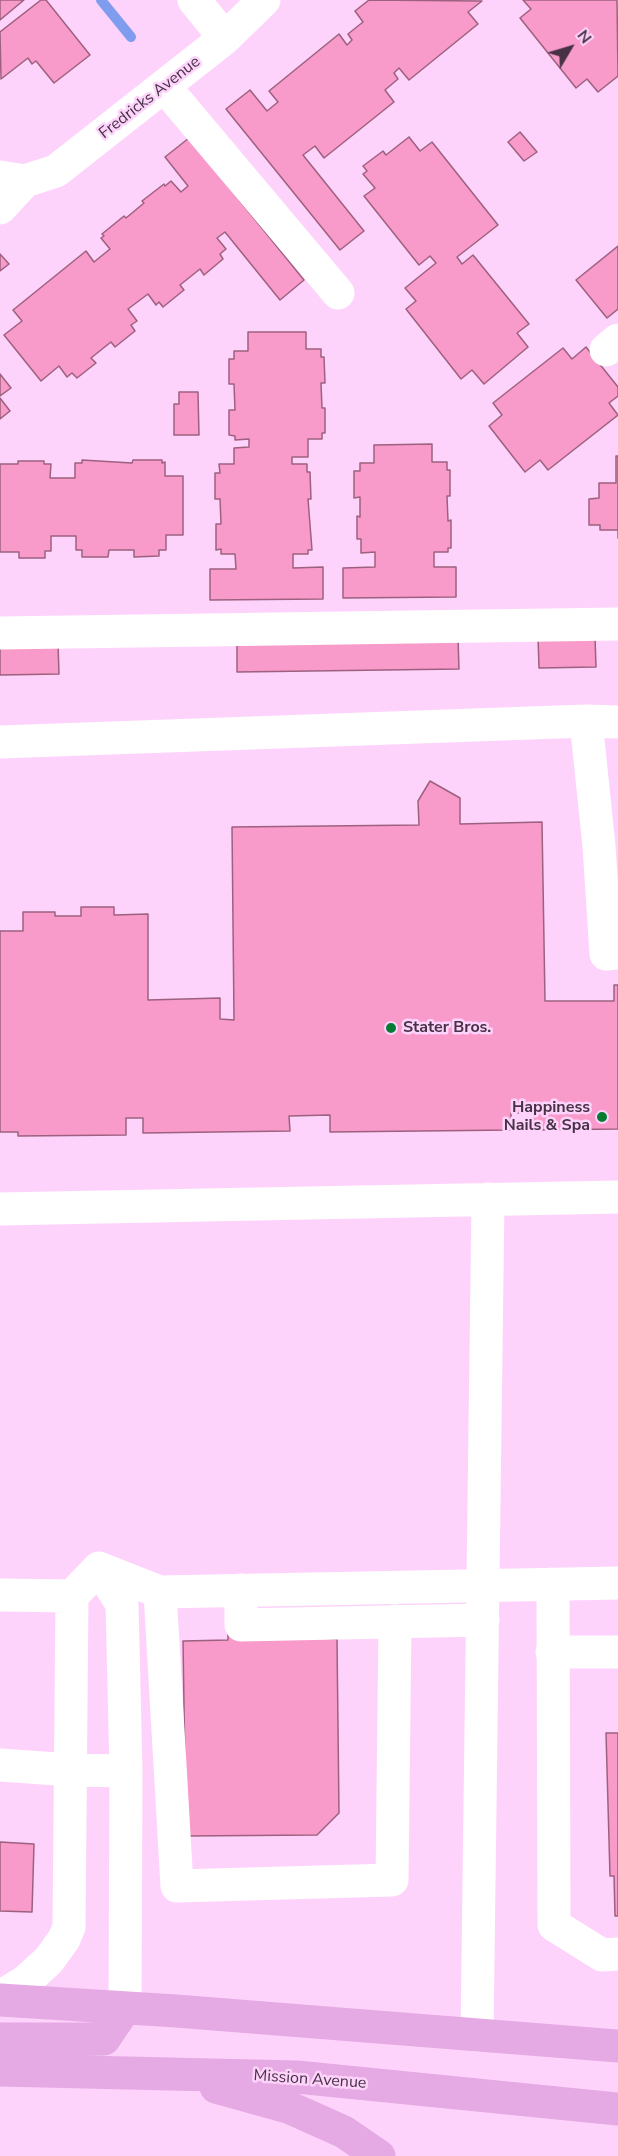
<!DOCTYPE html>
<style>
body{margin:0}
#map{position:relative;width:618px;height:2156px;overflow:hidden;background:#fed3fb;font-family:"Nunito Sans",sans-serif}
canvas{display:block}
.north{position:absolute;left:540px;top:18px;width:60px;height:60px;-webkit-text-stroke:4px #fed3fb;paint-order:stroke;rotate:52deg;font-size:16px;font-weight:700;line-height:24px;text-align:center;color:#463145}
.north::after{content:'';display:block;margin:auto;width:21px;height:27px;background:#463145;clip-path:polygon(50% 0,100% 100%,50% 72%,0 100%)}
</style>
<div id="map">
<canvas width="618" height="2156"></canvas>
<div class="north">N</div>
</div>
<script>
const context = document.querySelector('canvas').getContext('2d');
context.lineJoin = 'round';
const toPath = rows => new Path2D(rows.map(r => 'M' + r).join(''));
function strokePath(path, color, width, dash) { context.strokeStyle = color; context.lineWidth = width; context.lineCap = dash ? 'butt' : 'round'; context.setLineDash(dash || []); context.stroke(path); }
function fill(path, color) { context.fillStyle = color; context.fill(path, 'evenodd'); }
function label(font, color, halo, rows, align = 'center') {
  context.font = font + ' "Nunito Sans",sans-serif'; context.lineWidth = 5; context.setLineDash([]); context.textBaseline = 'middle'; context.strokeStyle = halo; context.fillStyle = color; for (const [text, x, y, turn = 0] of rows) {
    context.save(); context.translate(x, y); context.rotate((+turn || 0) * Math.PI / 180); context.textAlign = isNaN(turn) ? turn : align; if (halo) context.strokeText(text, 0, 0); context.fillText(text, 0, 0); context.restore();
  }
}
strokePath(toPath([
 [101,0,131,37]
]), '#809cef', 10);
const building = toPath([
 [0,0,24,0,0,20,0,0],
 [41,0,46,0,90,55,54,83,36,61,32,64,28,58,1,79,0,32,41,0],
 [369,0,482,1,468,12,478,24,409,80,399,68,394,73,398,79,385,90,394,102,324,158,315,146,303,155,364,231,340,250,226,109,250,90,267,111,278,102,269,91,339,34,347,45,352,40,348,34,363,22,355,11,369,0],
 [523,0,617,0,618,76,598,92,587,79,576,88,520,18,531,9,523,0],
 [520,132,537,152,524,161,508,142,520,132],
 [409,137,420,151,432,142,498,225,457,257,462,264,473,255,529,324,517,333,528,347,484,384,472,370,461,379,406,309,416,301,405,288,436,263,430,256,419,265,364,196,375,188,363,174,367,171,363,166,383,151,386,155,409,137],
 [189,138,304,280,280,300,225,232,217,238,226,249,220,254,223,259,204,275,200,269,180,285,184,290,163,307,159,302,156,305,148,294,128,309,137,321,131,325,135,331,115,347,111,342,91,358,96,363,77,378,72,373,67,377,59,366,41,381,4,335,22,321,13,310,86,251,94,262,110,249,101,238,104,236,102,234,124,216,126,218,144,203,142,201,164,184,165,186,171,181,181,192,188,186,165,157,189,138],
 [618,246,618,309,607,318,576,280,618,246],
 [0,254,9,264,0,271,0,254],
 [248,332,306,332,306,349,321,349,321,357,324,357,325,383,321,383,322,408,325,408,325,433,322,433,322,439,308,439,308,457,292,457,292,464,307,464,307,472,310,472,311,499,308,499,312,550,308,550,308,554,293,554,293,568,323,567,323,599,210,600,210,569,236,569,235,554,221,554,221,549,216,550,216,524,221,524,220,499,215,499,215,473,220,473,219,464,234,464,234,448,249,447,249,439,235,440,235,436,229,435,229,410,235,410,234,384,229,384,229,359,234,359,234,351,248,351,248,332],
 [586,347,618,387,618,396,609,403,618,415,548,470,540,460,525,472,489,426,502,415,493,403,563,348,572,359,586,347],
 [0,374,11,388,0,396,0,374],
 [179,392,198,392,199,435,174,435,174,404,179,404,179,392],
 [0,398,10,411,0,419,0,398],
 [432,444,432,462,447,462,447,470,450,470,450,496,447,496,448,521,451,520,451,548,448,548,448,552,434,552,434,567,456,567,456,597,343,598,343,568,375,567,375,552,361,553,361,539,357,539,357,516,360,517,360,497,354,498,354,471,360,471,360,463,374,463,374,445,432,444],
 [616,456,618,456,618,538,618,530,600,530,600,525,589,525,589,499,599,498,599,483,616,483,616,456],
 [82,460,132,463,133,460,162,460,162,463,165,462,165,476,183,476,183,535,166,535,166,550,159,550,159,556,134,557,134,550,109,550,108,557,82,557,82,550,76,550,76,536,51,536,51,551,45,551,45,558,19,558,19,552,0,552,0,464,18,464,18,461,44,461,44,464,51,464,50,478,75,478,75,463,82,463,82,460],
 [595,636,596,667,539,668,538,637,595,636],
 [458,637,459,669,237,672,237,640,458,637],
 [58,643,59,674,0,675,0,644,58,643],
 [430,781,460,798,460,824,542,822,545,1001,614,1001,614,985,618,985,618,1129,534,1130,533,1113,511,1113,511,1130,330,1132,330,1115,289,1116,290,1131,143,1133,143,1118,126,1118,126,1135,18,1136,18,1132,0,1132,0,931,23,931,23,912,55,912,55,916,81,916,81,907,114,907,114,915,148,914,148,1000,220,998,220,1019,234,1020,232,827,419,825,418,801,430,781],
 [228,1631,337,1639,339,1813,317,1835,186,1836,183,1641,228,1640,228,1631],
 [606,1733,618,1733,618,1916,615,1916,614,1876,610,1876,606,1733],
 [0,1842,34,1844,32,1912,0,1911,0,1842]
]);
fill(building, '#f89aca');
strokePath(building, '#9d617f', 1.5);
strokePath(toPath([
 [194,0,225,38],
 [164,86,338,293],
 [0,177,25,181,56,171,225,38,264,0],
 [0,208,25,181],
 [606,350,618,340],
 [0,633,618,624],
 [586,721,599,846,606,954,618,953],
 [0,742,586,721,618,722],
 [0,1209,618,1197],
 [99,1568,122,1604,126,1771,125,2008],
 [553,1584,554,1925,602,1955,618,1954],
 [241,1590,241,1625,483,1620],
 [160,1592,177,1886,392,1880,395,1621],
 [0,1595,72,1596,99,1568,160,1592,618,1583],
 [552,1652,618,1652],
 [0,1765,71,1770,126,1771],
 [0,1997,26,1981,49,1960,64,1939,69,1927,72,1596],
 [477,2035,488,1199]
]), '#fff', 33);
strokePath(toPath([
 [0,2000,176,2011,618,2046],
 [0,2039,104,2039,125,2008],
 [0,2070,297,2077,618,2109],
 [216,2087,288,2107,344,2132,379,2156]
]), '#e5aae3', 33);
for (const [x, y, r, color] of [
 [391,1028,6,"#067c32"],
 [602,1117,6,"#067c32"]
]) { const dot = new Path2D(); dot.arc(x, y, r, 0, 2 * Math.PI); context.fillStyle = color; context.fill(dot); strokePath(dot, '#fed3fb', 2); }
label('16px', '#463145', '#fed3fb', [
 ["Fredricks Avenue",150,98,-38],
 ["Mission Avenue",310,2080,4]
]);
label('bold 16px', '#463145', '#fed3fb', [
 ["Stater Bros.",403,1028],
 ["Happiness",590,1108,"right"],
 ["Nails & Spa",590,1126,"right"]
], 'left');
</script>
